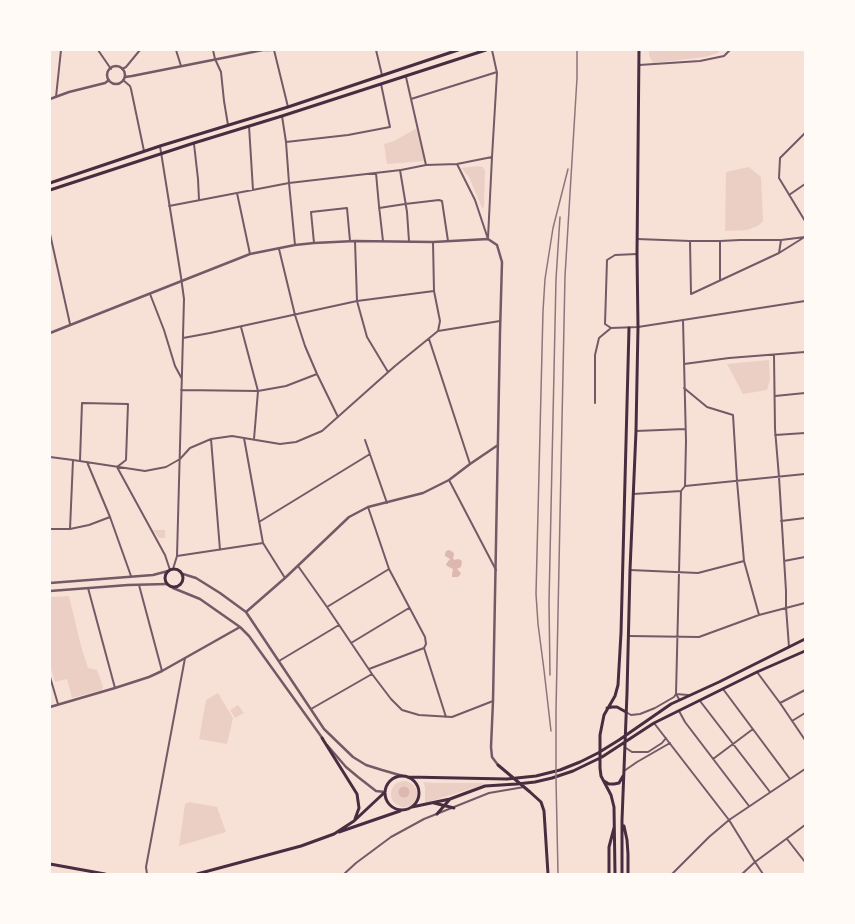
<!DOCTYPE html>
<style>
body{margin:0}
#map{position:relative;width:855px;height:924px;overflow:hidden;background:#f7e1d7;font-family:"Exo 2",sans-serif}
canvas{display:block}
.frame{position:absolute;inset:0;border:51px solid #fffaf5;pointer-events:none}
</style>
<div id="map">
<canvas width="855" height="924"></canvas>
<div class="frame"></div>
</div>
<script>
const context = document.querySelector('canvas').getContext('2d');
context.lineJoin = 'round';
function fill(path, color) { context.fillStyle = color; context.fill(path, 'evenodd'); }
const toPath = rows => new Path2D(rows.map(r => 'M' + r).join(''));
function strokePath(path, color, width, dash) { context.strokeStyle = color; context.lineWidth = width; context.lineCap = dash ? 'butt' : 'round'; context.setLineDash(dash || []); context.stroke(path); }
fill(toPath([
 [649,50,720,50,718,53,705,57,653,63,649,55],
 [417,128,425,161,387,164,384,144,394,141],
 [479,166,483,167,485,170,484,207,482,208,469,177,461,168],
 [749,167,761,177,763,221,758,226,747,230,725,231,726,172],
 [769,360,770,379,767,390,743,394,727,364],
 [153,530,165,530,165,538,159,538],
 [69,596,81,646,88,668,97,670,103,686,102,690,72,698,67,679,55,682,50,666,50,597],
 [218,693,233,718,227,744,199,739,206,700],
 [238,705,244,713,235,718,230,710],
 '391 794a13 13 0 1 1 26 0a13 13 0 1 1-26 0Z',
 [423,782,433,783,483,783,483,785,425,803,425,787],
 [189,802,217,807,226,832,179,846,185,804]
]), '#ebcfc5');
fill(toPath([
 [449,550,453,552,454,554,453,558,454,560,458,559,461,560,462,562,461,567,457,569,461,573,460,575,458,577,452,577,452,575,453,569,447,566,446,564,450,559,445,556,445,554,446,551],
 '398.5 792a5.5 5.5 0 1 1 11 0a5.5 5.5 0 1 1-11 0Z'
]), '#dcb8b0');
strokePath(toPath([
 [98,50,111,69],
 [176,50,181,66],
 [213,50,215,59,221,72,224,101,228,125],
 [274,50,288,107],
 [376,50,382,75],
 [639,65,700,61,724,56,730,50],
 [122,69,126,67,140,50],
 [406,77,426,165],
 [123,80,130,86,131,89,144,151],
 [56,97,61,50],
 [411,99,497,72],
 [282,116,286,142,289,183,295,245],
 [249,126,253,190],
 [805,133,780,158,779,178,805,221],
 [286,142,348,135,390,127,381,84],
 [194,144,198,179,199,200],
 [160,146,181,277,184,299,177,556,173,569],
 [457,164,492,157,497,73,492,50],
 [400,170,407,212,409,241],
 [376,173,379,206,383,241],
 [237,193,250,254],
 [789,195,805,184],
 [169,206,289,183,401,170,426,165,457,164,475,200,488,239],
 [379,208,405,204,439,200,442,201,448,241],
 [50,234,70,324],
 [488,238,492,157],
 [637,239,690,241,720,241,740,240,781,240,805,237],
 [355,241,357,301,367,337,388,372],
 [690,241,691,294,779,253,781,240],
 [720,241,720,280],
 [433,242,434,291,440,321,438,331],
 [314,243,311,212,347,208,350,241],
 [279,249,295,315,305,346,317,374,338,417],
 [779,253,803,238],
 [637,254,615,255,607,260,605,324,611,328,638,327,805,301],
 [150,294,164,330,175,366,182,379],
 [241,327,258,391,254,439],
 [183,338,210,333,357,301,434,291],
 [429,339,470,464],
 [774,355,775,429,779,477,786,591,786,607,789,647],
 [684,364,729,358,805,352],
 [684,388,707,407,733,415,737,481,744,561,759,615],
 [181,390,258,391,286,386,317,374],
 [775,396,805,393],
 [595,403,595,355,599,338,611,328],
 [636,431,685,429],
 [775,435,805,433],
 [244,438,263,543,285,578],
 [211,439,220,550],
 [365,440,387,503],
 [50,457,73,460,145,471,166,467,180,459,190,448,211,439,232,436,280,444,296,442,322,431,395,366,438,331,500,321],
 [80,460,82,403,128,404,126,460,117,467,165,555,170,570],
 [87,462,110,517,131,576],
 [449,480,496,570],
 [685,486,805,474],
 [633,494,681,491],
 [368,507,389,569,425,637,426,644,424,648,369,669],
 [781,521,805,518],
 [259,522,370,454],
 [50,529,70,529,89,525,110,517],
 [70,529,73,460],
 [177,556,263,543],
 [784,561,805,557],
 [298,566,327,607,372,674,391,699,402,710,419,715,452,717,493,701],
 [630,570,698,573,744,561],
 [139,585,162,671],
 [88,588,115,688],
 [327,607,389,569],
 [629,636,699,637,759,615,805,603],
 [351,643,409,608],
 [424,648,446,717],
 [279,661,339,625],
 [757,672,780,703,805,740],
 [50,677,58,704],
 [723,689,790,779],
 [679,699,676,694,681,491,685,486,686,441,683,320],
 [700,701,770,792],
 [780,703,805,690],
 [311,709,372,674],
 [679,711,685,722,749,806],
 [626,712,631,715,640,714,655,708,674,697,676,694,688,695],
 [792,721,805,713],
 [654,723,729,820,755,862,763,874],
 [626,748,632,752,648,752,662,743,666,738],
 [713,759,753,729],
 [624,771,637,762,670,743],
 [787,839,805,862],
 [147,874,146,867,185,658],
 [344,874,356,863,391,837,424,819,489,793,524,787],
 [672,874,709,837,729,820,805,769],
 [742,874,755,862,805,825]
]), '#755966', 2);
strokePath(toPath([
 '107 75a9 9 0 1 1 18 0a9 9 0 1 1-18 0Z',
 [125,77,132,76,263,50,271,50],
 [50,99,69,92,105,83,109,80],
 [50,333,250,254,295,245,314,243,355,241,433,242,488,239,497,245,502,262,500,332,493,701,491,747,492,757,498,765],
 [183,574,196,578,220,593,246,612,324,729,353,757,366,765,382,770,403,776],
 [50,583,153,575,168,571],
 [173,588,200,599,240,627,249,636,323,739],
 [50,591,128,585,167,584],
 [246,612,285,578,349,517,368,507,423,493,449,480,470,464,498,445],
 [50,707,115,688,149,677,162,671,240,627],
 [327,745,346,767,358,777,376,791,385,792]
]), '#755966', 2.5);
strokePath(toPath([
 [50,183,160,146,288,107,458,50],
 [50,190,194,143,282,116,486,50],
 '165 578a9 9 0 1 1 18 0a9 9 0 1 1-18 0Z',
 [607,708,612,707,617,707,626,712],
 [322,738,357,794,359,808,355,819],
 [498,765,530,792,541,802,544,811,548,874],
 '385 793a17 17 0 1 1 34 0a17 17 0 1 1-34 0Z',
 [408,777,507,779,536,776,560,770,580,762,598,753,619,740,671,704,719,682,805,639],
 [604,781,609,784,614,784,619,783,623,776],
 [434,803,454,808],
 [412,807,450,799,485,786,517,784,535,782,552,778,573,771,602,757,654,723,757,672,805,651],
 [437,814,450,799],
 [624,826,627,840,628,854,628,874],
 [339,832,400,811],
 [50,864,105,874],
 [197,874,301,846,334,834,354,821,385,792],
 [609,874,609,847,614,828],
 [615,874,614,807,611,795,601,776,600,768,600,735,604,715,615,696,618,685,621,633,629,328],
 [622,874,622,820,627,693,630,570,636,431,638,327,637,254,639,50]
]), '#4a2c40', 3);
strokePath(toPath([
 [550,675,549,602,556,279,560,217],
 [551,731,544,670,538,624,536,594,543,311,545,279,553,228,568,169],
 [558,874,556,779,556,710,565,276,577,78,577,50]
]), '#8f747c', 1.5);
</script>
